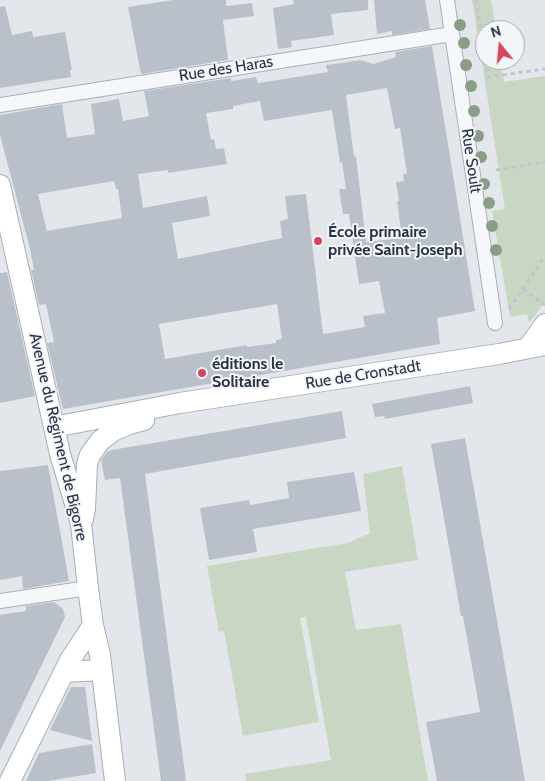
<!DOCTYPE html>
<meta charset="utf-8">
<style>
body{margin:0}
#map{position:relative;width:545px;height:781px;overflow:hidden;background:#e3e7ec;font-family:Cabin,sans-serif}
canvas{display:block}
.north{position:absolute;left:475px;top:20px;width:50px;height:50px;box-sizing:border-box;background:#f3f6f9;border:1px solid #a3a8b1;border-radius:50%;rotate:343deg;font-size:14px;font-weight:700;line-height:20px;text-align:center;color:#2a3445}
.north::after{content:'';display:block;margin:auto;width:18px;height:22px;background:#d3465d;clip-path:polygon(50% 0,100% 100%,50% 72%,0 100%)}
</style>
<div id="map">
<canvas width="545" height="781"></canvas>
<div class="north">N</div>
</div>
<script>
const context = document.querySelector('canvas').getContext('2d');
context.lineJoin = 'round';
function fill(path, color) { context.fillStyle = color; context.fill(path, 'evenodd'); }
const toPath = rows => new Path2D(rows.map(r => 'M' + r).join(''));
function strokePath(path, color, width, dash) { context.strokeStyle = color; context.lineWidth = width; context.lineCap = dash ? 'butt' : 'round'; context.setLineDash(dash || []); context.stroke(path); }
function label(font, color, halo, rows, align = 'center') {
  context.font = font + ' Cabin,sans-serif'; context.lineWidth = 4; context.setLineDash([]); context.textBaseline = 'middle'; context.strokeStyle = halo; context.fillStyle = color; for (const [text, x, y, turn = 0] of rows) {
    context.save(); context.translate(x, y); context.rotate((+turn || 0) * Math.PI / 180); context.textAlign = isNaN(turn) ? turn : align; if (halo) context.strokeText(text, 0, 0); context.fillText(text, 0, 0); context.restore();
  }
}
fill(toPath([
 [472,0,491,0,496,30,485,30,485,60,500,60,504,82,545,76,545,302,529,323,527,314,510,317,492,211,505,209],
 [402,466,418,560,345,572,356,630,401,624,428,781,246,781,245,774,331,760,306,617,300,618,319,722,243,736,224,631,219,632,207,566,348,543,370,533,363,474]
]), '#c9d6c4');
fill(toPath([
 [173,0,226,0,226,6,252,3,254,16,223,20,228,60,141,74,128,7],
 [293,0,368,0,368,10,331,14,334,35,291,41,292,47,278,49,273,8,294,4],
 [374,0,425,0,430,29,392,35,392,31,377,34],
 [5,6,12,35,32,31,33,37,65,32,72,70,70,70,71,77,0,88,0,7],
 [432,46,475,311,437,318,440,344,63,409,47,343,54,342,46,304,39,305,31,270,34,270,30,249,0,135,0,115,62,104,67,138,95,134,91,104,119,99,123,121,149,116,144,91,231,78,231,81,256,77,258,83,328,72,326,65,355,61,360,60,374,64,396,57,395,52],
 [387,88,395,129,400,128,407,174,403,174,404,181,396,182,399,201,397,201,402,238,366,242,356,156,354,157,346,95],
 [260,101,264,121,332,110,340,163,342,162,346,189,339,189,343,214,349,214,359,284,379,281,385,313,363,316,365,327,323,334,306,194,285,196,288,219,280,221,282,238,178,259,172,223,210,216,207,196,143,208,138,174,168,170,168,173,227,164,224,148,216,149,214,139,211,140,206,113,233,109,233,106],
 [114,181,116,189,118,189,122,218,47,231,38,194],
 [277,304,282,339,276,340,276,343,247,347,247,345,165,359,159,324],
 [7,272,35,396,0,403,0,273],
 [470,386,473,403,385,419,384,416,375,417,372,404],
 [342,411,346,438,145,474,186,781,161,781,120,478,105,480,101,460,107,452,112,450],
 [465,438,498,626,525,781,437,781,426,722,480,712,463,616,461,616,431,444],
 [48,465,69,581,23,589,22,576,0,580,0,471],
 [354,472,361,511,253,529,257,552,209,560,200,508,249,500,250,505,289,498,287,482],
 [54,602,63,609,65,617,0,751,0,615,26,611,26,606],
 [71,687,85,687,92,741,50,730],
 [92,744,96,773,48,781,26,781,39,753]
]), '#bac0ca');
const minor = toPath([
 [447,0,495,323],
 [0,105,452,34],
 [0,601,88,588]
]);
const secondary = toPath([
 [0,185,60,454,81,524,88,588,93,625,100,655,115,781],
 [528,348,545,324],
 [54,427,180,403,499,354,545,345],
 [83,519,85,509,87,464,90,455,100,441,113,431,129,424,144,420],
 [65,672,101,670],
 [10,781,70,660,93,625]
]);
strokePath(minor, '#a8aeb7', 16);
strokePath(secondary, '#a8aeb7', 22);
strokePath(toPath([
 [476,0,485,56],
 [486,60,488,77,545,69],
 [496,170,545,162],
 [523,289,545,305],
 [509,309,545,256]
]), '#c1c4cb', 3, [4, 4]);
strokePath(minor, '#f6f7fa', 14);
strokePath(secondary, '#fff', 20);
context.fillStyle = '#899d88';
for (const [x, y] of [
 [460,25],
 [464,43],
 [466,65],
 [471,86],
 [474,111],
 [478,136],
 [481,157],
 [484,184],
 [489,203],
 [492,226],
 [496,250]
]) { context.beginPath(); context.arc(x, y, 6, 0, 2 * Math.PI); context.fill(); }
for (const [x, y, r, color] of [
 [318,241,5,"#d3465d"],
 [202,373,5,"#d3465d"]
]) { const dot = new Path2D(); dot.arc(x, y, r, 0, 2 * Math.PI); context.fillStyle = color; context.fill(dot); strokePath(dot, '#f3f6f9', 2); }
label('16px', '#2a3445', '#f3f6f9', [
 ["Rue des Haras",226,69,-9],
 ["Rue Soult",471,161,82],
 ["Rue de Cronstadt",363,375,-9],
 ["Avenue du Régiment de Bigorre",58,437,77]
]);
label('bold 16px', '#2a3445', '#f3f6f9', [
 ["École primaire",328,232],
 ["privée Saint-Joseph",328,250],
 ["éditions le",212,364],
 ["Solitaire",212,382]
], 'left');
</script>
